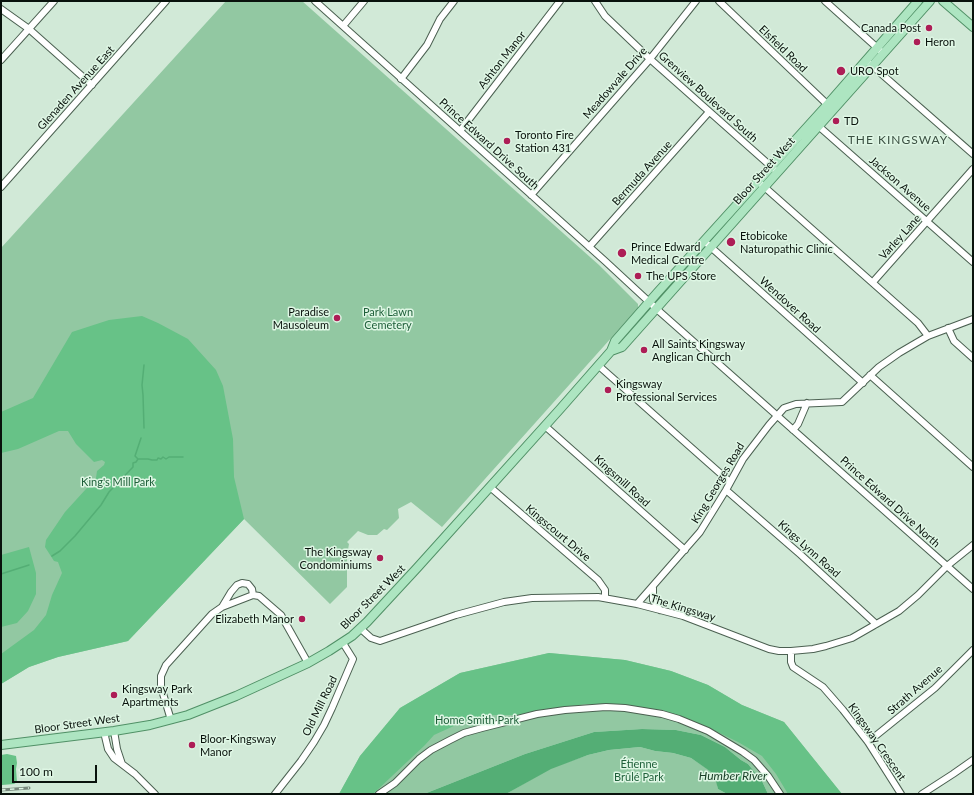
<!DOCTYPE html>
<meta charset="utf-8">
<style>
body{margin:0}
#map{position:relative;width:974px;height:795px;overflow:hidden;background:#d1e9d7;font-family:Lato,sans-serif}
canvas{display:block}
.frame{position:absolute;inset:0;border:2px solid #09120c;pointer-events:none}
.scale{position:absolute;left:12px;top:765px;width:85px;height:18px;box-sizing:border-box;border:2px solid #09120c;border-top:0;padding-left:5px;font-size:12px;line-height:14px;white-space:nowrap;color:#09120c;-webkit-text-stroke:3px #def6e4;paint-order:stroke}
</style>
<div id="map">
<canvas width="974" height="795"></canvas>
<div class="frame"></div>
<div class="scale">100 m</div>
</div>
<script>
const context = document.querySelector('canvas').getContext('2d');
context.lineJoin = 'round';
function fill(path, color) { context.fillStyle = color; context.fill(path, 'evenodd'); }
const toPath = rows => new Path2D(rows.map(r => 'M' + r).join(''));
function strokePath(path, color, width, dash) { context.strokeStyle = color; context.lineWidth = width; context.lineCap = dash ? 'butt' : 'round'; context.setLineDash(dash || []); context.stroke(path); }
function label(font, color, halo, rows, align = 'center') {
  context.font = font + ' Lato,sans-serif'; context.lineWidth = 3; context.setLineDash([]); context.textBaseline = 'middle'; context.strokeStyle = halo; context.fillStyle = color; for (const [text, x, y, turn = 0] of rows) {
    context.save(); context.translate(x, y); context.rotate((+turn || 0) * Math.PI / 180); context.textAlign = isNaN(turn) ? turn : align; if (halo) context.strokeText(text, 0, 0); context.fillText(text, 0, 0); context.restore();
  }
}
fill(toPath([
 [226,1,302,1,599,265,638,304,638,308,442,527,411,502,398,509,399,518,387,530,384,529,377,535,368,535,358,531,347,542,349,544,347,555,347,587,330,604,244,519,128,641,58,657,29,667,1,684,1,248],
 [549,653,625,660,671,671,708,685,742,705,784,722,842,794,768,794,762,781,748,764,741,760,725,747,701,735,676,730,642,729,594,732,525,754,424,794,339,794,360,756,400,708,460,673],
 [640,747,655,751,673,753,691,758,715,774,718,789,727,794,506,794,551,768,588,755,609,750]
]), '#92c8a2');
fill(toPath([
 [142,316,158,323,188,339,216,370,223,386,233,439,234,477,244,519,128,641,58,657,29,667,1,684,1,654,34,630,46,615,52,595,62,573,58,562,54,561,45,547,46,540,65,512,96,478,97,471,104,465,105,462,102,460,94,462,76,444,68,431,59,431,18,449,1,453,1,412,33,398,72,332,109,320],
 [29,547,36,573,36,594,28,611,17,623,1,627,1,555],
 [549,653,625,660,671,671,708,685,742,705,784,722,842,794,788,794,776,774,762,756,738,742,707,727,679,716,662,710,616,705,585,704,521,715,491,715,467,720,434,735,425,745,373,794,339,794,360,756,400,708,460,673],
 [7,754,16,756,17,763,16,769,17,782,14,784,2,785,1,783,1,755]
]), '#67c287');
fill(toPath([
 [642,729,676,730,701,735,725,747,741,760,748,764,762,781,768,794,727,794,718,789,714,774,691,758,673,753,655,751,640,747,609,750,588,755,551,769,506,794,424,794,525,754,594,732]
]), '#54ae75');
strokePath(toPath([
 [144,365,142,385,143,395,144,428],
 [138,459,135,456,141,438],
 [52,556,60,551,75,536,101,505,109,492,133,467,133,463,136,462,138,459,148,459,152,460,157,460,158,458,161,459,163,457,166,459,169,457,183,457],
 [1,574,29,565]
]), '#54ae75', 1.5);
const minor = toPath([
 [315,1,605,261,660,312,973,589],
 [595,1,605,16,650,59,774,169],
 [719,1,829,106],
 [825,1,883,53],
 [1,9,29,29,92,85],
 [343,26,364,1],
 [1,60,54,1],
 [869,63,973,154],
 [401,79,427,45,440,19,454,1],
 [815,123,973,262],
 [460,131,560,1],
 [761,184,918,323,928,336],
 [1,187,166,1],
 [531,195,650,59,696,1],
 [704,241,863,383],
 [589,247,709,112],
 [873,282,973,169],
 [948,328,954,341,973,358],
 [599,366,730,482],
 [870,375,973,467],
 [545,426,685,550],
 [793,430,798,424,807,403],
 [490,487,598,580,605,590,605,598],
 [726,490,801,555,876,624],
 [653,588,653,600,660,610],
 [637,604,700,532,726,490,743,459,769,425,784,408,796,404,842,402,879,367,899,353,928,336,973,319],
 [222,607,231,592,237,585,242,583,248,584,252,589,253,595],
 [361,629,371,638,380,641,456,615,504,602,532,598,598,597,637,604,683,616,769,649,779,651,791,651,813,649,826,646,852,638,899,611,918,595,947,566,973,545],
 [791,651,791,662,793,667,823,687,843,710,868,742,901,794],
 [171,720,161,687,161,676,166,665,212,614,222,607,253,595,259,596,281,615,308,663],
 [114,731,117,749,122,764],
 [104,732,108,749,114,758,135,774,155,794],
 [868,742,935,688,973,650],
 [275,794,301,761,314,742,324,725,332,708,353,659,343,643],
 [379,794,395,783,419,759,431,750,450,740,464,733,482,728,537,714,565,710,606,707,625,708,662,714,679,719,708,731,743,752,754,760,768,776,780,794],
 [922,794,953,774,973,760]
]);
const major = toPath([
 [943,1,973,27],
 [611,351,622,347,930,1],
 [1,745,114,731,150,725,188,715,236,696,308,663,329,651,352,636,367,622,417,568,561,408,611,351,615,341,657,293,827,105,918,1]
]);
strokePath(minor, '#4b6051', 8);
strokePath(major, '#509066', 10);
strokePath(minor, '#fff', 6);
strokePath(major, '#ade5c1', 8);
const rail = toPath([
 [1,790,29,788]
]);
strokePath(rail, '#77887c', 3);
strokePath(rail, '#def6e4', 1.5, [4.5]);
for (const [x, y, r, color] of [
 [929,28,4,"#ad1d56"],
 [917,42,4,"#ad1d56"],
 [841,71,5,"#ad1d56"],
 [836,121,4,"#ad1d56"],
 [507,141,4,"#ad1d56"],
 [731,242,5,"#ad1d56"],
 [622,253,5,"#ad1d56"],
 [638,276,4,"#ad1d56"],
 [337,318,4,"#ad1d56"],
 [644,350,4,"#ad1d56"],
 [608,390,4,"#ad1d56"],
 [380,558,4,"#ad1d56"],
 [302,619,4,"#ad1d56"],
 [114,695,4,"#ad1d56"],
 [192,745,4,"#ad1d56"]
]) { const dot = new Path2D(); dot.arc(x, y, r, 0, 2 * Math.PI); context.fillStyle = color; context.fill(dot); strokePath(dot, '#def6e4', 1.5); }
label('11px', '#09120c', '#def6e4', [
 ["Canada Post",921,28,"right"],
 ["Heron",925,42],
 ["URO Spot",850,71],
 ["TD",844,121],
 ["Toronto Fire",515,135],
 ["Station 431",515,148],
 ["Etobicoke",740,236],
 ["Naturopathic Clinic",740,249],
 ["Prince Edward",631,247],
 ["Medical Centre",631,260],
 ["The UPS Store",646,276],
 ["Paradise",329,312,"right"],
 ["Mausoleum",329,325,"right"],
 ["All Saints Kingsway",652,344],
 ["Anglican Church",652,357],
 ["Kingsway",616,384],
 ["Professional Services",616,397],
 ["The Kingsway",372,552,"right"],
 ["Condominiums",372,565,"right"],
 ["Elizabeth Manor",294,619,"right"],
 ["Kingsway Park",122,689],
 ["Apartments",122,702],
 ["Bloor-Kingsway",200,739],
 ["Manor",200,752]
], 'left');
label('11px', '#09120c', '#def6e4', [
 ["Elsfield Road",783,49,44],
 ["Ashton Manor",502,60,-52],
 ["Meadowvale Drive",615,83,-49],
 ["Glenaden Avenue East",76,88,-48],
 ["Grenview Boulevard South",708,97,42],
 ["Prince Edward Drive South",489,144,42],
 ["Bloor Street West",764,171,-48],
 ["Bermuda Avenue",642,173,-48],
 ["Jackson Avenue",900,184,41],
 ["Varley Lane",900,237,-48],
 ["Wendover Road",790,305,42],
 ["Kingsmill Road",622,481,42],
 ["King Georges Road",718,483,-59],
 ["Prince Edward Drive North",890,502,42],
 ["Kingscourt Drive",558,533,40],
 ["Kings Lynn Road",809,549,42],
 ["Bloor Street West",373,597,-45],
 ["The Kingsway",683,608,17],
 ["Strath Avenue",915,690,-41],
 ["Old Mill Road",320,706,-64],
 ["Bloor Street West",77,724,-8],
 ["Kingsway Crescent",877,742,55]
]);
label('11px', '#1e5f39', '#def6e4', [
 ["Park Lawn",388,312],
 ["Cemetery",388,325],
 ["King's Mill Park",118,482],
 ["Home Smith Park",477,720],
 ["Étienne",639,764],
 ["Brûlé Park",639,777]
]);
context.letterSpacing = '1px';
label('12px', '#3b5042', '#def6e4', [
 ["THE KINGSWAY",898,140]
]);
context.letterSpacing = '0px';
label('italic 12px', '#1a4028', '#def6e4', [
 ["Humber River",733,776]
]);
</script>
